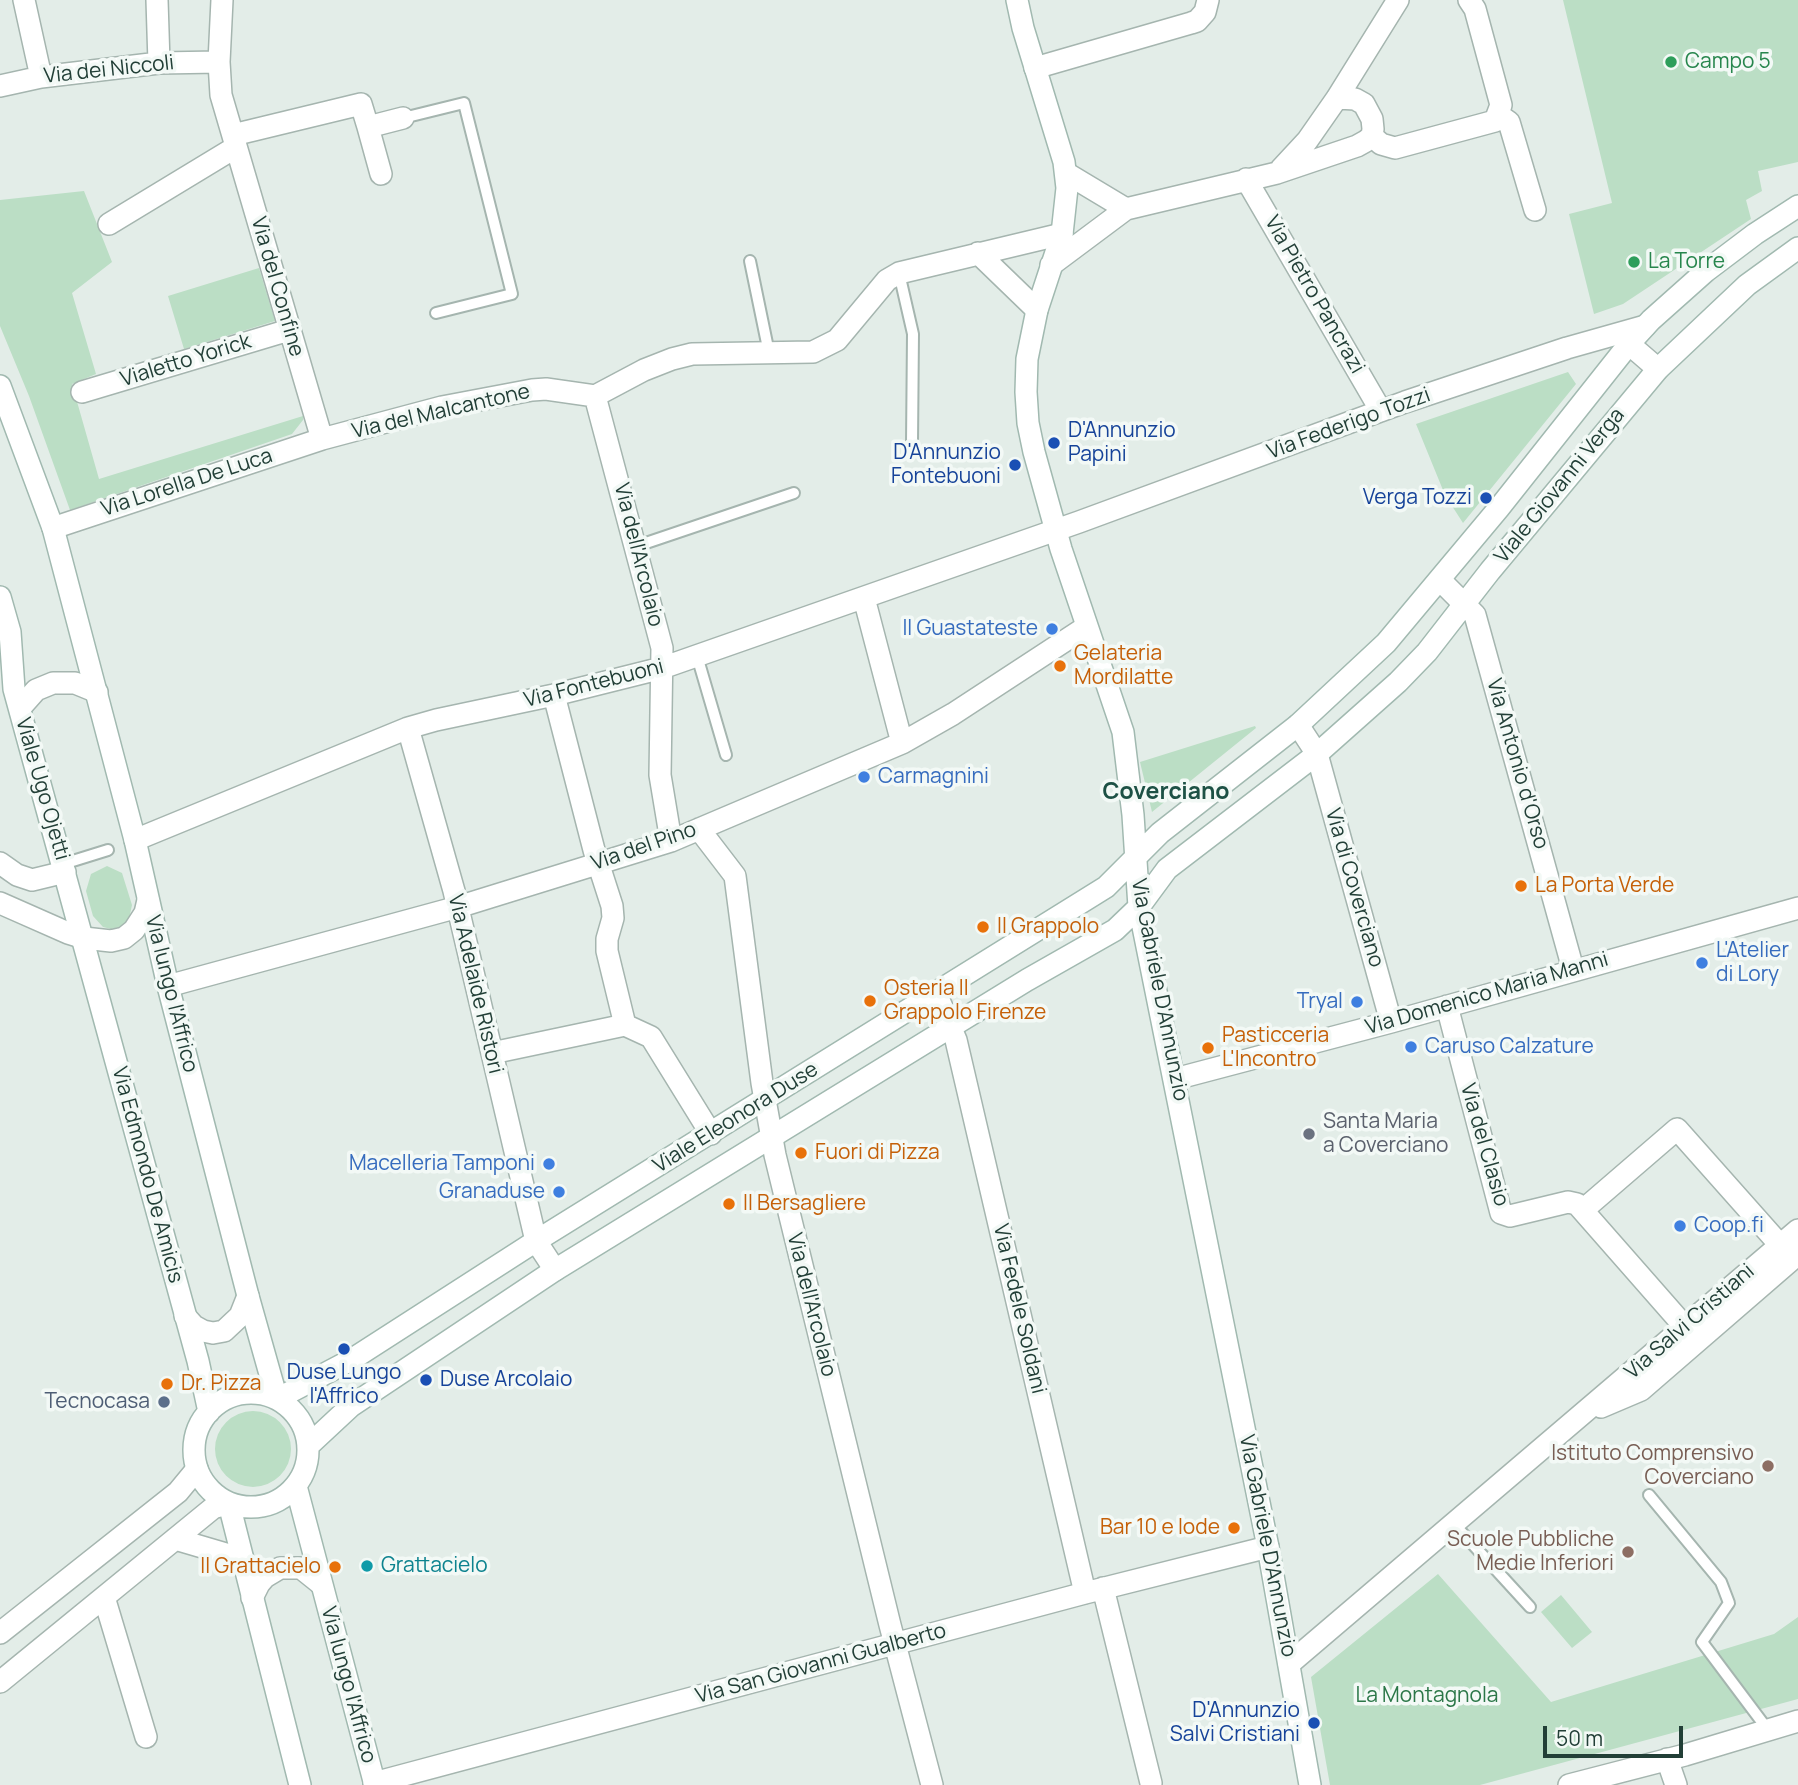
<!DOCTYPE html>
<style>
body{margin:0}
#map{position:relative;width:1798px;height:1785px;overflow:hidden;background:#e3ede8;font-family:Manrope,sans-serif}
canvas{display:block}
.scale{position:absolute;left:1543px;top:1726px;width:140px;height:32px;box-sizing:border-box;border:4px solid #223f37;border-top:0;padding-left:9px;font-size:21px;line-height:24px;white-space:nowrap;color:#223f37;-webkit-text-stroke:5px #f3f9f6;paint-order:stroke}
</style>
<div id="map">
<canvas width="1798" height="1785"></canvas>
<div class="scale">50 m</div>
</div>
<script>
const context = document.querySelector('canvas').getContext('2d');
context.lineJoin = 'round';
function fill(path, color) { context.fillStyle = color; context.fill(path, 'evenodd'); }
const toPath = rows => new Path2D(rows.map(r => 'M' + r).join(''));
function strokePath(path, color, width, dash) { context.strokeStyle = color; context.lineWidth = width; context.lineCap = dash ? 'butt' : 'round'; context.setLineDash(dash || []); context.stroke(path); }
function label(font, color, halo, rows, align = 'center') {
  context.font = font + ' Manrope,sans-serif'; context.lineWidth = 7; context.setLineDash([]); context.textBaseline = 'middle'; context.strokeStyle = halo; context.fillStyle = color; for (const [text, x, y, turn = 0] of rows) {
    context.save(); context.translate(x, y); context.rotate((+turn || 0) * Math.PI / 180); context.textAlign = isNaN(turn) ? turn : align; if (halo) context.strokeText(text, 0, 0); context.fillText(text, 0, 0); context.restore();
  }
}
fill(toPath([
 [1563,0,1798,0,1798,162,1758,171,1762,191,1746,200,1751,219,1623,304,1594,314,1569,214,1612,203],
 [84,191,112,262,72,293,96,374,72,384,99,479,303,416,303,420,292,434,70,510,29,396,0,326,0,200],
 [259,268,275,321,184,349,168,296],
 [1568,372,1576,384,1463,523,1445,495,1416,424],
 [1255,726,1256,728,1152,812,1140,762],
 [107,866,122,873,132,905,129,919,123,926,111,929,103,927,93,916,86,891,91,874],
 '215 1449a38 38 0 1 1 76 0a38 38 0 1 1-76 0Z',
 [1438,1574,1551,1702,1774,1634,1798,1617,1798,1699,1480,1785,1330,1785,1311,1677],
 [1561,1595,1592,1632,1572,1648,1541,1612]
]), '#bbdec5');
const lane = toPath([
 [403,118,464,103,512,294,436,313],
 [750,261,769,353],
 [899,273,913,334,912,442],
 [637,546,794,493],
 [697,656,726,755],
 [63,864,108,850],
 [1649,1495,1721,1582,1729,1603,1702,1642,1768,1730],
 [1455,1525,1530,1607]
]);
const street = toPath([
 [24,0,41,77],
 [157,0,159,63],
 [222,0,219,62,221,95,322,439],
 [1035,68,1191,23,1197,21,1205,12,1208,0],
 [0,86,41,77,159,63,219,62],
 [1499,115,1509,122,1535,210],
 [368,127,381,174],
 [233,135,361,104,368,127,403,118],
 [1372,136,1381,144,1395,148,1495,121,1501,105,1475,9,1469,0],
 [1281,169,1307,141,1337,98,1398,0],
 [1066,173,1126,209],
 [1246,179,1381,411],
 [109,224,236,147],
 [978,253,1037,310],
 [1051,265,1126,209,1277,173,1357,146,1366,141,1372,136,1373,129,1372,119,1364,104,1355,99,1337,98],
 [1629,344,1658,369],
 [82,392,289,330],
 [595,396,662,648,660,775,671,841],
 [53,528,322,439,442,407,532,390,546,389,595,396,644,370,672,359,692,354,813,352,837,340,887,280,899,273,1062,234],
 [1440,580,1475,615,1573,969],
 [864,598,902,743],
 [554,695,594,850,612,906,613,918,607,939,607,951,625,1025,651,1037,711,1134],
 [20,708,36,690,53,683,75,683,97,692],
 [1298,725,1317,754,1391,1022],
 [408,728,454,891,536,1241,555,1270],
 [699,829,735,876,762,1083,775,1155,890,1625,932,1785],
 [135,840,408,728,436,720,554,695,662,668,1079,522,1405,402,1567,348,1645,326],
 [0,863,17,875,32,880,65,872],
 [0,903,68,933,84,938,111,941,124,938,134,930,145,913,148,900],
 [168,986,458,907,671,841,902,743,953,714,1086,627],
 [936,993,956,1040,1085,1593],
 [1447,1006,1501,1213,1510,1216,1568,1202,1577,1204,1685,1327],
 [492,1053,625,1025],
 [1175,1079,1391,1022,1798,908],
 [1583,1210,1677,1129,1780,1245],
 [185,1316,194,1326,203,1331,213,1333,224,1331,240,1316,248,1296],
 [1601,1407,1641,1390,1798,1254],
 [175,1539,243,1559],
 [1103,1588,1151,1783],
 [104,1597,146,1737],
 [252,1598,259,1584,265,1577,280,1568,301,1568,321,1584],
 [0,1633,178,1492,197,1469],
 [1289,1664,1798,1230],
 [0,1682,213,1508,227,1504],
 [1667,1759,1676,1785],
 [374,1783,1085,1593,1268,1547],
 [1569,1785,1685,1755,1798,1721]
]);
const secondary = toPath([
 [1017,0,1023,28,1064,162,1067,188,1062,234,1037,310,1027,359,1026,392,1028,423,1034,452,1061,549,1123,732,1133,815,1139,907,1268,1547,1310,1785],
 [0,386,53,528,135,840,168,986,248,1296,277,1399],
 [0,597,10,632,14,689,198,1361,209,1412],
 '194 1450a57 57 0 1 1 114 0a57 57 0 1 1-114 0Z',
 [277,1399,351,1360,536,1241,1106,887,1160,833,1298,725,1386,643,1499,508,1629,344,1651,320,1706,271,1755,234,1798,206],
 [308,1446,351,1406,555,1270,1027,980,1115,930,1139,907,1167,869,1317,754,1398,682,1427,652,1490,571,1658,369,1747,285,1798,248],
 [296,1486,375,1785],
 [229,1504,300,1785]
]);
strokePath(lane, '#a5b5af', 14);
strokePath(street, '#a5b5af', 24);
strokePath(secondary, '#a1b9b0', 24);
strokePath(lane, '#fff', 10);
strokePath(street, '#fff', 21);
strokePath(secondary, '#fff', 21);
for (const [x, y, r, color] of [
 [1671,62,7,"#2e9e5b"],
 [1634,262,7,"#2e9e5b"],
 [1054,443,7,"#1a4fb4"],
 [1015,465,7,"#1a4fb4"],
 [1486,498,7,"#1a4fb4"],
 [1052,629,7,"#3f7fe0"],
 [1060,666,7,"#e8710a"],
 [864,777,7,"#3f7fe0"],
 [1521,886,7,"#e8710a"],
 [983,927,7,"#e8710a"],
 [1702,963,7,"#3f7fe0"],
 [870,1001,7,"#e8710a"],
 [1357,1002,7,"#3f7fe0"],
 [1411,1047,7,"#3f7fe0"],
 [1208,1048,7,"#e8710a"],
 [1309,1134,7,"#6b7280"],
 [801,1153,7,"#e8710a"],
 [549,1164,7,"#3f7fe0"],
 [559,1192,7,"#3f7fe0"],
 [729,1204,7,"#e8710a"],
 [1680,1226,7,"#3f7fe0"],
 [344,1349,7,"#1a4fb4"],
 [426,1380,7,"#1a4fb4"],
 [167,1384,7,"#e8710a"],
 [164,1402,7,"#5c6f8a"],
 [1768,1466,7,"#8d6e63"],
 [1234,1528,7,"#e8710a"],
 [1628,1552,7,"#8d6e63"],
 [367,1566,7,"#0f9aa8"],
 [335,1567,7,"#e8710a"],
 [1314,1723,7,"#1a4fb4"]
]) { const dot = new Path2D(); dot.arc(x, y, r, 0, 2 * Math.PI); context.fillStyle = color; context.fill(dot); strokePath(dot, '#f3f9f6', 2.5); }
label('21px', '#27864d', '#f3f9f6', [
 ["Campo 5",1685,62],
 ["La Torre",1648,262]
], 'left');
label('21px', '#223f37', '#f3f9f6', [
 ["Via dei Niccoli",109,70,-6],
 ["Via del Confine",277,287,74],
 ["Via Pietro Pancrazi",1314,295,60],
 ["Vialetto Yorick",186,361,-17],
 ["Via del Malcantone",441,412,-13],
 ["Via Federigo Tozzi",1349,424,-20],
 ["Via Lorella De Luca",187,483,-18],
 ["Viale Giovanni Verga",1560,486,-51],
 ["Via dell'Arcolaio",638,555,76],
 ["Via Fontebuoni",594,684,-14],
 ["Via Antonio d'Orso",1517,764,74],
 ["Viale Ugo Ojetti",42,789,74],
 ["Via del Pino",644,847,-19],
 ["Via di Coverciano",1354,888,74],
 ["Via Adelaide Ristori",475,984,77],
 ["Via Gabriele D'Annunzio",1159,990,79],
 ["Via lungo l'Affrico",171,994,76],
 ["Via Domenico Maria Manni",1487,994,-16],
 ["Viale Eleonora Duse",736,1118,-32],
 ["Via del Clasio",1484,1145,74],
 ["Via Edmondo De Amicis",147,1175,75],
 ["Via dell'Arcolaio",811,1305,76],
 ["Via Fedele Soldani",1019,1309,77],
 ["Via Salvi Cristiani",1690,1322,-41],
 ["Via Gabriele D'Annunzio",1267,1546,79],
 ["Via San Giovanni Gualberto",821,1664,-15],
 ["Via lungo l'Affrico",348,1685,75]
]);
label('21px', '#164399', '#f3f9f6', [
 ["D'Annunzio",1068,431,"left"],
 ["Papini",1068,455,"left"],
 ["D'Annunzio",1001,453],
 ["Fontebuoni",1001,477],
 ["Verga Tozzi",1472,498],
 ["Duse Lungo",344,1373,"center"],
 ["l'Affrico",344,1397,"center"],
 ["Duse Arcolaio",440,1380,"left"],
 ["D'Annunzio",1300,1711],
 ["Salvi Cristiani",1300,1735]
], 'right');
label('21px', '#366cbe', '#f3f9f6', [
 ["Il Guastateste",1038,629],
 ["Carmagnini",878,777,"left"],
 ["L'Atelier",1716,951,"left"],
 ["di Lory",1716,975,"left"],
 ["Tryal",1343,1002],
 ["Caruso Calzature",1425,1047,"left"],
 ["Macelleria Tamponi",535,1164],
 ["Granaduse",545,1192],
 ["Coop.fi",1694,1226,"left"]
], 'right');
label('21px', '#c56008', '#f3f9f6', [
 ["Gelateria",1074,654],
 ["Mordilatte",1074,678],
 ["La Porta Verde",1535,886],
 ["Il Grappolo",997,927],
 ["Osteria Il",884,989],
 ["Grappolo Firenze",884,1013],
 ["Pasticceria",1222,1036],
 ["L'Incontro",1222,1060],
 ["Fuori di Pizza",815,1153],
 ["Il Bersagliere",743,1204],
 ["Dr. Pizza",181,1384],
 ["Bar 10 e lode",1220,1528,"right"],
 ["Il Grattacielo",321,1567,"right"]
], 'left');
label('21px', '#5b616d', '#f3f9f6', [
 ["Santa Maria",1323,1122],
 ["a Coverciano",1323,1146]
], 'left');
label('21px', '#4e5e75', '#f3f9f6', [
 ["Tecnocasa",150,1402]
], 'right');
label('21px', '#785e54', '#f3f9f6', [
 ["Istituto Comprensivo",1754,1454],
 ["Coverciano",1754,1478],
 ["Scuole Pubbliche",1614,1540],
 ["Medie Inferiori",1614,1564]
], 'right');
label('21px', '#0d838f', '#f3f9f6', [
 ["Grattacielo",381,1566]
], 'left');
label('21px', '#2b7748', '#f3f9f6', [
 ["La Montagnola",1427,1696]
]);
label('bold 23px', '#1d5145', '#f3f9f6', [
 ["Coverciano",1166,793]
]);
</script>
